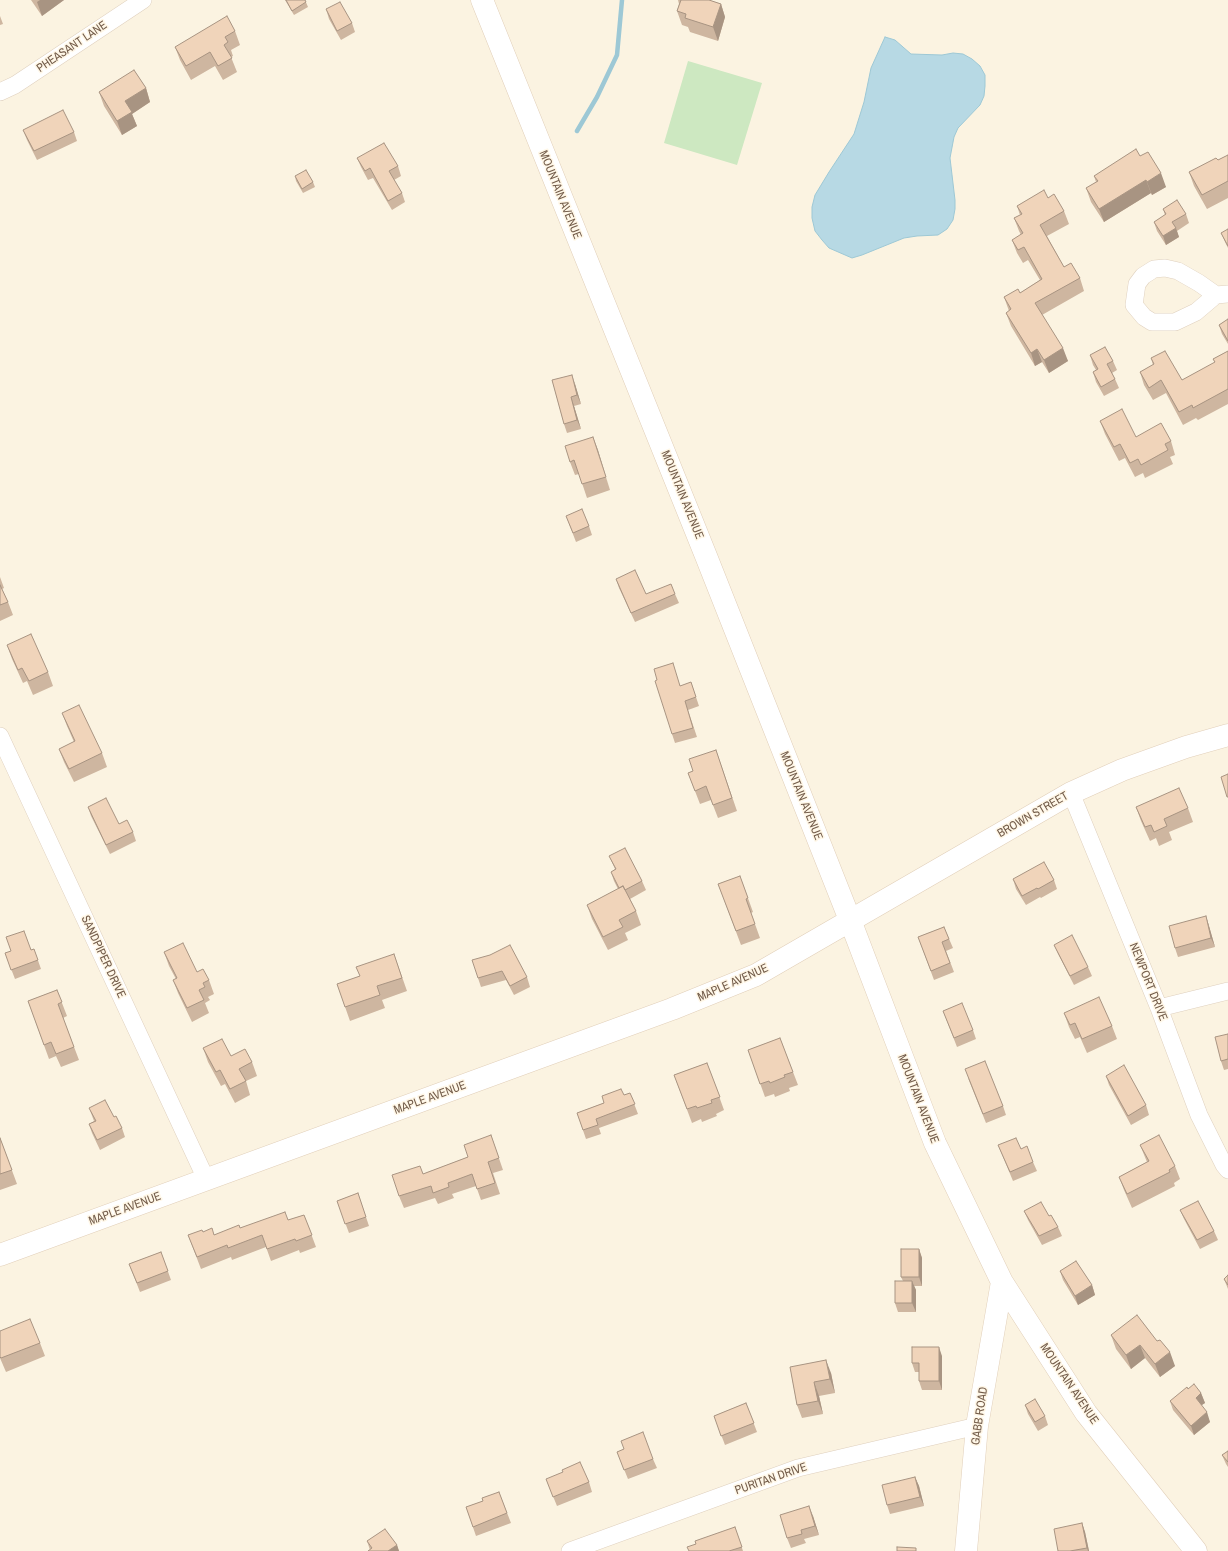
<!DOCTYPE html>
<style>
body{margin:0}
canvas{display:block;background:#fbf3e1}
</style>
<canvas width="1228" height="1551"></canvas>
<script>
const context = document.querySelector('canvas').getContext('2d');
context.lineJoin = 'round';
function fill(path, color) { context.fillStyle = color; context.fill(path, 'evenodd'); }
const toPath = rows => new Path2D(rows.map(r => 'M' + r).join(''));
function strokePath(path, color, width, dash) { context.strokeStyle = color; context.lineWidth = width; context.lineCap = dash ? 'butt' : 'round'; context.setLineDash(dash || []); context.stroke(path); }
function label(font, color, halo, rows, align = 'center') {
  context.font = font + ' "Archivo Narrow",sans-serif'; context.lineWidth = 3; context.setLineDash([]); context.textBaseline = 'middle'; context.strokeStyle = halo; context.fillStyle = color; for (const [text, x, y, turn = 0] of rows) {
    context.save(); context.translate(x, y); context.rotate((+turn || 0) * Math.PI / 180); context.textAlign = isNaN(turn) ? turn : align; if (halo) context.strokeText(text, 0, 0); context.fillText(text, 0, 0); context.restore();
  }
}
fill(toPath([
 [688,61,762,83,737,165,664,143]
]), '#cde8c1');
const water = toPath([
 [885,37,895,40,911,54,942,55,953,53,963,54,972,59,980,66,985,75,985,86,984,96,980,105,958,128,954,137,950,158,955,200,955,209,953,220,947,229,938,235,917,236,904,238,862,255,852,258,829,248,822,240,815,231,812,218,812,207,815,195,829,172,854,134,864,102,871,68,885,37]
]);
fill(water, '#b7d9e4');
strokePath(water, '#9dc8d5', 1);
strokePath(toPath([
 [577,131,597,97,617,55,622,0]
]), '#9dc8d5', 4.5);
const street = toPath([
 [0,92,15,85,143,0],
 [1216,295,1199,283,1178,271,1165,268,1154,269,1143,276,1137,284,1134,305,1144,317,1152,322,1175,322,1196,312,1216,295,1228,294],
 [0,736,206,1179],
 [1071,793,1159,1008,1199,1115,1224,1165,1228,1170],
 [1159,1008,1228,991],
 [570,1551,798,1468,977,1426]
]);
const secondary = toPath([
 [482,0,706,556,850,920,935,1143,1002,1282,1086,1413,1196,1551],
 [0,1255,672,1009,756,975,1071,793,1122,770,1186,747,1228,735],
 [966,1551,977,1426,1002,1282]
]);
strokePath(street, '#dfd0be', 18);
strokePath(secondary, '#e1cfb9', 23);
strokePath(street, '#fff', 17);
strokePath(secondary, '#fff', 22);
fill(toPath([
 [31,0,64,0,42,16],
 [285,0,305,0,308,7,294,15],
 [678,0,709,0,721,4,725,17,718,41,690,32,688,27,682,25,677,11,679,4],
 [326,9,352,23,355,32,341,40,329,19],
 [0,16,3,24,0,25],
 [235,31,240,45,231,50,233,56,231,57,237,72,223,80,215,66,191,80,180,60,175,47],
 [146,88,150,102,132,114,137,126,122,135,104,106,99,92],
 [23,130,74,132,77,141,37,160,27,140],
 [1228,155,1228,198,1207,209,1194,186,1189,172,1218,160],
 [1140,156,1166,187,1152,195,1151,193,1104,222,1091,202,1086,188,1096,182,1094,176],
 [357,158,398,166,401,176,394,180,402,193,405,202,392,210,373,178,368,180,361,167],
 [295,176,313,182,315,187,303,193,296,181],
 [1048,198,1064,211,1069,224,1047,236,1064,267,1080,278,1084,291,1042,315,1068,361,1049,373,1042,362,1035,366,1011,326,1006,313,1009,311,1004,297,1020,293,1040,280,1028,260,1023,263,1017,253,1012,240,1021,235,1019,231,1014,218,1020,215,1017,206],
 [1163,209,1186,214,1189,223,1177,231,1179,237,1166,245,1157,231,1154,222,1165,215],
 [1228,229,1228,248,1225,242,1221,233],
 [1228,319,1228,344,1222,334,1219,325],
 [1228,351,1228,404,1198,420,1196,418,1183,425,1166,393,1153,400,1144,385,1140,372,1153,365,1151,358,1182,380,1215,363,1213,359],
 [1090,355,1113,361,1117,370,1112,373,1115,379,1119,388,1104,396,1096,382,1093,372,1096,370,1093,365],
 [552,380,575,384,581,404,574,406,581,429,567,433,564,424],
 [1100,421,1136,437,1171,441,1175,455,1170,457,1173,464,1145,478,1143,473,1135,477,1125,458,1119,461,1105,434],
 [593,437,610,490,587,498,579,474,575,475,570,462],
 [566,516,589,526,592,535,576,542],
 [0,577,4,588,2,589,8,602,13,615,0,621],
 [616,579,646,594,675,594,679,603,635,622,619,588],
 [7,645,48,672,53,686,33,695,27,681,23,683,12,659],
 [691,682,699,706,688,710,697,737,675,743,672,734,681,686],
 [62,713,102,753,107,767,74,782,64,762,59,749,74,742,67,726],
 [716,750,737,811,718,818,711,800,700,804,688,773,693,771],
 [88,807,133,832,136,841,110,854,91,816],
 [1136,807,1188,808,1193,822,1169,832,1172,840,1159,846,1156,838,1150,841,1141,821],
 [609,856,642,881,646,890,630,899,636,911,641,925,625,933,628,940,608,950,592,919,587,905,618,889,614,881,611,872,615,869],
 [740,876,753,912,751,913,760,938,741,945,718,884],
 [1013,879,1054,880,1057,889,1041,898,1040,897,1026,905,1016,889],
 [1206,916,1209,926,1215,947,1178,957,1175,948],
 [944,927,953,948,946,951,954,972,934,980,918,937],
 [1054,945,1088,967,1092,976,1074,985,1058,954],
 [34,949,41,969,15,979,5,953,31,950],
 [164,952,197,972,209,980,214,994,208,997,210,1000,205,1003,209,1013,192,1022,178,993,173,980,176,979,169,966],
 [394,954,407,991,382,1000,385,1008,350,1021,337,984,360,976],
 [490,955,527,977,530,987,514,995,506,980,481,987,478,978],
 [57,990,67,1016,63,1018,79,1060,61,1067,56,1056,49,1059,28,1001],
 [943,1011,973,1030,976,1039,957,1047],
 [1064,1013,1112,1026,1117,1039,1087,1053,1080,1037,1075,1039,1069,1027],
 [1228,1034,1228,1069,1224,1070,1221,1061],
 [780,1038,798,1085,789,1088,790,1091,775,1097,774,1094,765,1097,748,1050],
 [203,1048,252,1062,257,1076,246,1081,250,1095,235,1103,225,1084,221,1086,208,1062],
 [707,1063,724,1110,716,1114,717,1116,702,1122,701,1119,692,1123,674,1075],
 [1106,1076,1146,1105,1149,1115,1131,1125,1109,1085],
 [968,1078,1003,1106,1006,1115,986,1123],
 [630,1093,638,1114,599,1128,601,1134,586,1139,577,1113],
 [89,1108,114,1117,122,1128,125,1137,100,1150,92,1133,89,1124,94,1121],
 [491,1135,503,1170,493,1173,500,1194,481,1200,476,1186,452,1194,454,1198,438,1204,435,1198,404,1208,399,1196,423,1174,468,1157],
 [0,1138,17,1184,0,1190],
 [998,1145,1021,1149,1033,1162,1037,1171,1013,1181],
 [1140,1145,1175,1166,1180,1179,1174,1183,1175,1186,1132,1208,1124,1190,1119,1177,1147,1162],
 [358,1193,369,1226,349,1233,337,1201],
 [1180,1210,1214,1231,1218,1240,1200,1249,1184,1219],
 [1024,1211,1049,1216,1058,1227,1062,1236,1042,1245,1028,1220],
 [304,1215,316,1247,300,1253,299,1250,271,1261,266,1247,232,1260,231,1257,201,1269,188,1235,203,1232,214,1235,240,1228,288,1220],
 [919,1249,922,1258,922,1286,914,1286,916,1290,916,1312,898,1312,895,1303,903,1281,901,1277],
 [161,1252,171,1280,140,1292,129,1264],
 [1060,1271,1092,1285,1095,1295,1078,1305,1063,1280],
 [1228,1275,1228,1289,1224,1279],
 [0,1331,40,1343,45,1356,6,1372,0,1358],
 [1111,1335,1157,1341,1175,1366,1160,1377,1145,1358,1131,1369,1116,1349],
 [942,1356,942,1390,922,1390,919,1381,919,1372,915,1372,912,1363],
 [790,1367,831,1373,835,1393,819,1396,823,1414,802,1418,797,1405],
 [1188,1389,1201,1393,1205,1403,1201,1405,1210,1422,1194,1435,1173,1410,1170,1401],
 [746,1403,757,1432,725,1445,714,1416],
 [1025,1405,1045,1416,1048,1425,1038,1431,1028,1414],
 [624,1449,653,1459,657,1468,628,1479,617,1452],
 [1228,1451,1228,1467,1226,1464,1222,1455],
 [915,1477,919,1486,924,1506,890,1514,887,1505],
 [546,1479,589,1482,592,1492,557,1506],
 [499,1492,511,1523,476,1536,466,1507,483,1501],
 [813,1516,819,1535,804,1539,806,1543,791,1548,787,1538],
 [1082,1523,1085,1532,1089,1551,1058,1551],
 [735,1527,743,1551,689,1551,696,1544],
 [367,1541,397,1545,399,1551,368,1551,370,1550]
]), '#ceb6a0');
fill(toPath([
 [40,0,64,0,42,16,37,2],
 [721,4,725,17,718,41,713,27],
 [146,88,150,102,132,114,137,126,122,135,117,121,125,101],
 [1161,173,1166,187,1152,195,1147,182],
 [1146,180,1151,193,1104,222,1099,209],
 [1176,228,1179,237,1166,245,1163,236],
 [1063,348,1068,361,1049,373,1044,360],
 [1037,349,1042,362,1035,366,1031,353],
 [572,375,575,384,581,404,577,395],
 [571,397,574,406,581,429,577,420],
 [593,437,598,450,610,490,606,477],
 [1206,916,1209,926,1215,947,1211,938],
 [919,1249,922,1258,922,1286,919,1277],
 [912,1281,916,1290,916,1312,912,1303],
 [1092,1285,1095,1295,1078,1305,1075,1296],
 [1140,1345,1145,1358,1131,1369,1126,1355],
 [939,1347,942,1356,942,1390,939,1381],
 [1170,1352,1175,1366,1160,1377,1155,1364],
 [826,1360,831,1373,835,1393,830,1379],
 [814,1382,819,1396,823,1414,818,1401],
 [1201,1393,1205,1403,1199,1407,1196,1398],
 [1207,1412,1210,1422,1194,1435,1191,1426],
 [915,1477,919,1486,924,1506,920,1497],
 [809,1506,813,1516,819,1535,815,1526],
 [1082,1523,1085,1532,1089,1551,1088,1551,1087,1548],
 [397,1545,399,1551,388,1551]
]), '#a89482');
const building = toPath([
 [286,0,305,0,306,2,292,11,286,0],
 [681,0,709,0,721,4,713,27,685,18,686,14,677,11,681,0],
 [340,2,352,23,337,31,326,9,340,2],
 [227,16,235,31,225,37,228,42,224,45,232,58,218,66,210,52,186,66,175,47,227,16],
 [134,70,146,88,125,101,132,112,117,121,99,92,134,70],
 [63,110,74,132,34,151,23,130,63,110],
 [384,143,398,166,389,171,402,193,388,201,370,168,365,171,357,158,384,143],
 [1136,149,1140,156,1148,152,1161,173,1147,182,1146,180,1099,209,1086,188,1098,181,1094,176,1136,149],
 [1228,155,1228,181,1202,195,1189,172,1216,158,1218,160,1228,155],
 [306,170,313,182,302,189,295,176,306,170],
 [1044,190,1048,198,1054,194,1064,211,1040,225,1064,267,1071,263,1080,278,1035,303,1063,348,1044,360,1037,349,1031,353,1006,313,1011,309,1004,297,1018,289,1020,293,1042,279,1024,247,1018,250,1012,240,1023,233,1014,218,1022,214,1017,206,1044,190],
 [1177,200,1186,214,1172,222,1176,228,1163,236,1154,222,1166,214,1163,209,1177,200],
 [1228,229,1228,246,1221,233,1228,229],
 [1228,319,1228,341,1219,325,1228,319],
 [1105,347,1113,361,1107,364,1115,379,1101,387,1093,372,1098,369,1090,355,1105,347],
 [1165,351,1182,380,1215,362,1213,359,1228,351,1228,389,1193,408,1192,405,1179,412,1161,380,1149,388,1140,372,1154,364,1151,358,1165,351],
 [572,375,577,395,571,397,577,420,564,424,552,380,572,375],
 [1122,409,1136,437,1161,423,1171,441,1165,444,1168,450,1141,465,1138,459,1130,463,1120,444,1114,447,1100,421,1122,409],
 [593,437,606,477,582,484,574,460,570,462,565,446,593,437],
 [582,509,589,526,573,533,566,516,582,509],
 [635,570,646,594,671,584,675,594,631,613,616,579,635,570],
 [0,585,8,602,0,605,0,585],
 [31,634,48,672,29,681,22,668,18,670,7,645,31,634],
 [673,663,680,686,691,682,696,697,685,701,693,728,672,734,655,681,657,680,654,669,673,663],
 [79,705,102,753,69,769,59,749,75,741,62,713,79,705],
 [716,750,732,798,713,805,706,786,695,791,688,773,693,771,689,759,716,750],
 [1228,774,1228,797,1227,797,1221,777,1228,774],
 [1179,788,1188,808,1164,819,1167,826,1154,832,1151,825,1145,827,1136,807,1179,788],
 [106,798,119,824,127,820,133,832,106,845,88,807,106,798],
 [625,848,642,881,625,890,623,886,619,888,611,872,616,869,609,856,625,848],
 [1044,862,1054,880,1038,889,1037,888,1022,896,1013,879,1044,862],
 [740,876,748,898,746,899,755,924,736,931,718,884,740,876],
 [623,886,636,911,619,920,623,927,603,937,587,905,623,886],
 [1206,916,1211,938,1175,948,1169,926,1206,916],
 [944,927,949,939,942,942,950,963,931,971,918,937,944,927],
 [24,931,31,950,34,949,38,960,11,970,5,953,11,951,6,937,24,931],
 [1072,935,1088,967,1070,976,1054,945,1072,935],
 [183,943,197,972,203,969,209,980,203,983,205,987,199,990,204,1000,187,1008,173,980,177,978,164,952,183,943],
 [510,945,527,977,510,986,502,971,478,978,472,960,490,955,510,945],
 [394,954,402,978,377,986,380,995,345,1007,337,984,360,976,356,967,394,954],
 [57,990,62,1002,58,1004,74,1047,56,1054,51,1042,44,1045,28,1001,57,990],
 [1099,997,1112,1026,1082,1039,1075,1023,1070,1025,1064,1013,1099,997],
 [962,1003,973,1030,954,1038,943,1011,962,1003],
 [1228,1034,1228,1059,1221,1061,1215,1037,1228,1034],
 [780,1038,793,1072,784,1075,785,1077,770,1083,769,1081,760,1084,748,1050,780,1038],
 [222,1039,231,1056,245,1049,252,1062,239,1069,246,1081,230,1089,220,1070,216,1072,203,1048,222,1039],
 [985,1061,1003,1106,983,1114,965,1069,985,1061],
 [707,1063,720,1097,711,1100,712,1103,697,1108,696,1106,687,1109,674,1075,707,1063],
 [1124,1065,1146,1105,1128,1116,1106,1076,1124,1065],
 [621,1089,624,1095,630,1093,635,1104,596,1119,598,1125,583,1130,577,1113,604,1103,602,1096,621,1089],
 [105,1100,114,1117,116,1116,122,1128,97,1140,89,1124,96,1121,89,1108,105,1100],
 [491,1135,499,1158,488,1162,495,1183,477,1189,472,1174,448,1183,449,1187,433,1193,431,1186,399,1196,392,1175,420,1166,423,1174,468,1157,464,1145,491,1135],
 [1159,1135,1175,1166,1169,1170,1170,1172,1127,1194,1119,1177,1149,1161,1140,1145,1159,1135],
 [0,1138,12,1170,0,1174,0,1138],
 [1016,1138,1021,1149,1027,1146,1033,1162,1010,1172,998,1145,1016,1138],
 [358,1193,366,1217,345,1224,337,1201,358,1193],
 [1198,1201,1214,1231,1197,1240,1180,1210,1198,1201],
 [1041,1202,1049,1216,1051,1215,1058,1227,1039,1236,1024,1211,1041,1202],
 [285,1212,288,1220,304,1215,312,1235,296,1241,295,1239,267,1249,262,1235,228,1248,227,1245,197,1257,188,1235,202,1230,203,1232,212,1228,214,1235,239,1225,240,1228,285,1212],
 [901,1249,919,1249,919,1277,901,1277,901,1249],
 [161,1252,168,1271,137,1283,129,1264,161,1252],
 [1076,1261,1092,1285,1075,1296,1060,1271,1076,1261],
 [1228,1275,1228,1285,1224,1279,1228,1275],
 [895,1281,912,1281,912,1303,895,1303,895,1281],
 [1137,1315,1157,1341,1160,1340,1170,1352,1155,1364,1140,1345,1126,1355,1111,1335,1137,1315],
 [30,1319,40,1343,1,1358,0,1357,0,1331,30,1319],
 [912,1347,939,1347,939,1381,919,1381,919,1363,912,1363,912,1347],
 [826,1360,830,1379,814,1382,818,1401,797,1405,790,1367,826,1360],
 [1194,1384,1201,1393,1196,1398,1207,1412,1191,1426,1170,1401,1187,1387,1188,1389,1194,1384],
 [1035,1399,1045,1416,1035,1422,1025,1405,1035,1399],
 [746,1403,754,1423,721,1436,714,1416,746,1403],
 [643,1432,653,1459,624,1470,617,1452,624,1449,621,1441,643,1432],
 [1228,1451,1228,1462,1222,1455,1228,1451],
 [580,1462,589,1482,553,1497,546,1479,563,1472,562,1470,580,1462],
 [915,1477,920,1497,887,1505,882,1485,915,1477],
 [499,1492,507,1513,473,1527,466,1507,483,1501,482,1498,499,1492],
 [809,1506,815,1526,801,1530,802,1534,787,1538,780,1515,809,1506],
 [1082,1523,1087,1548,1070,1551,1058,1551,1054,1529,1082,1523],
 [735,1527,742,1547,729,1551,689,1551,687,1547,696,1544,695,1541,735,1527],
 [385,1529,397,1545,388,1551,368,1551,372,1548,367,1541,385,1529],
 [897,1547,916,1548,916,1551,897,1551,897,1547]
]);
fill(building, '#f0d4ba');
strokePath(building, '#a89482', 1);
label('12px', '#725b49', '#fff7e7', [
 ["PHEASANT LANE",72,47,-34],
 ["MOUNTAIN AVENUE",560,195,68],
 ["MOUNTAIN AVENUE",682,495,68],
 ["MOUNTAIN AVENUE",801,796,68],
 ["BROWN STREET",1033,815,-30],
 ["SANDPIPER DRIVE",103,957,65],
 ["NEWPORT DRIVE",1148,982,68],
 ["MAPLE AVENUE",733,983,-24],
 ["MAPLE AVENUE",430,1098,-20],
 ["MOUNTAIN AVENUE",918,1099,69],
 ["MAPLE AVENUE",125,1209,-20],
 ["MOUNTAIN AVENUE",1069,1384,56],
 ["GABB ROAD",980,1416,-82],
 ["PURITAN DRIVE",771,1479,-19]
]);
</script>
